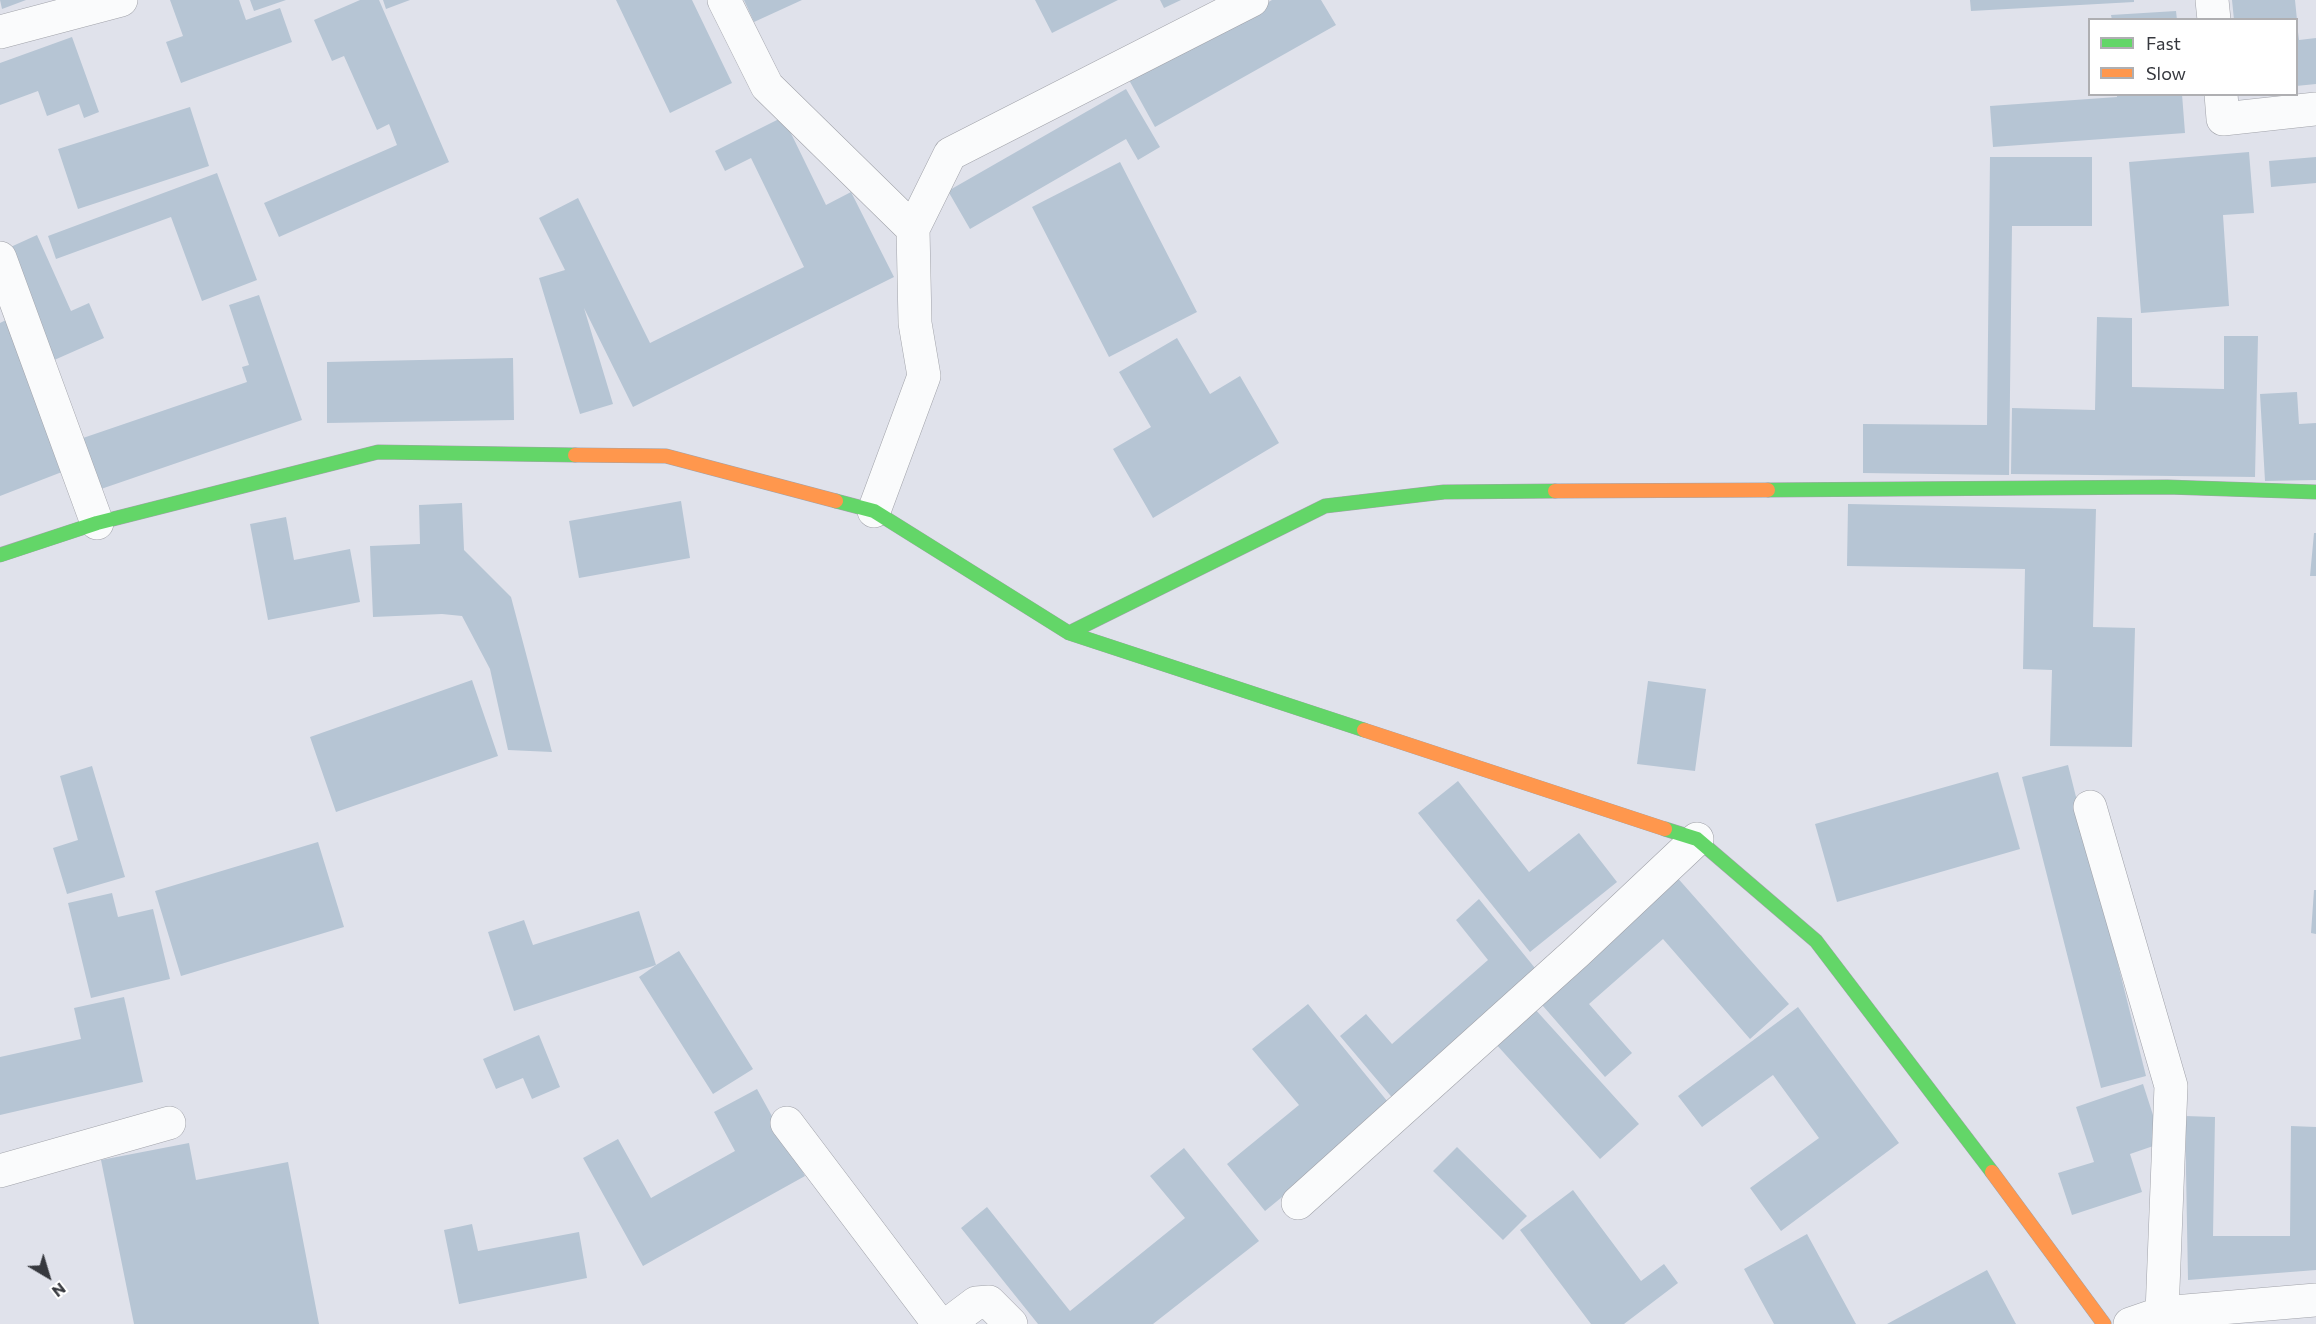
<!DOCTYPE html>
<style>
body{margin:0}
#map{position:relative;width:2316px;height:1324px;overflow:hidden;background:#e0e2eb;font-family:Commissioner,sans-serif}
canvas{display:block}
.legend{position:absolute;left:2088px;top:18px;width:210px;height:78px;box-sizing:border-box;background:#fff;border:2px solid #afafb2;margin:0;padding:8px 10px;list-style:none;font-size:18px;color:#36383e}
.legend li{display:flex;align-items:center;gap:12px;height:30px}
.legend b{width:30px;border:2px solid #afafb2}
.north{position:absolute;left:18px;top:1246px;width:60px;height:60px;-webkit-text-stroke:4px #fff;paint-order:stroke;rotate:142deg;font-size:16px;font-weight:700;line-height:24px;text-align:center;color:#36383e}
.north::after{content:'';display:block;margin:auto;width:21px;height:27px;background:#36383e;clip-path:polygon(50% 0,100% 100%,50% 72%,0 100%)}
</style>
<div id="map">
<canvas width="2316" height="1324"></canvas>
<ul class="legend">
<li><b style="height:8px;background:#63d668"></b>Fast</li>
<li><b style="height:8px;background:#ff974d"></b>Slow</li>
</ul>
<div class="north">N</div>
</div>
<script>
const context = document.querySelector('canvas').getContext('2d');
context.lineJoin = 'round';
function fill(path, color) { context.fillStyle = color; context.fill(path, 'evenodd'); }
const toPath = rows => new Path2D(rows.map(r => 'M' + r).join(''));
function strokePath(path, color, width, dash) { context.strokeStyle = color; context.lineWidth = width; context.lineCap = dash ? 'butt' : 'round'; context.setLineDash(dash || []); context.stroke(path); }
fill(toPath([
 [0,0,26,0,2,9],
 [170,0,239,0,246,20,280,8,292,42,181,83,166,42,183,36],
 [250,0,286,0,254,11],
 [360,0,379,0,449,162,279,237,264,203,397,145,389,124,377,130,344,56,332,61,314,20],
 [383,0,410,0,386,9],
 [616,0,692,0,732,83,670,113],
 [744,0,802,0,754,22],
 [1035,0,1118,0,1052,33],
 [1160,0,1181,0,1164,8],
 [1272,0,1321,0,1336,25,1155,127,1129,80],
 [1970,0,2134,0,2134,2,1971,11],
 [2232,0,2295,0,2297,20,2234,20],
 [2176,11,2177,20,2112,20,2111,15],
 [2298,32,2299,40,2316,38,2316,84,2296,86],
 [72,37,99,112,84,118,79,104,47,116,38,91,0,105,0,63],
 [1126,89,1160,147,1138,160,1126,139,970,229,948,191],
 [2117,94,2182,94,2185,133,1993,147,1990,106,2117,97],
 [190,107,209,166,78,209,58,149],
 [783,117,826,205,851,192,894,277,633,407,584,308,613,404,580,414,539,278,565,270,539,218,578,198,650,343,804,267,751,158,725,171,715,151],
 [2249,152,2254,213,2223,215,2229,306,2141,313,2129,162],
 [1990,157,2092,157,2092,226,2012,226,2009,475,1863,473,1863,424,1987,425],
 [2316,157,2316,183,2271,187,2269,161],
 [1120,162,1197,312,1109,357,1032,207],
 [217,173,257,280,202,301,171,217,56,259,48,236],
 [37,235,71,311,89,303,104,338,52,361,4,250],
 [259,295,302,420,101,489,83,438,247,382,242,367,249,365,229,305],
 [2097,317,2132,318,2132,387,2224,389,2224,336,2258,336,2255,477,2011,474,2012,408,2095,410],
 [8,319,67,470,0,496,0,323],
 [1177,338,1210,394,1240,376,1279,443,1153,518,1113,449,1151,427,1119,372],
 [513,358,514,420,327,423,327,362],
 [2297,392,2299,424,2316,423,2316,480,2265,481,2260,394],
 [681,501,690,558,579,578,569,521],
 [462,503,464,550,511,597,552,752,508,750,490,669,462,616,442,614,373,617,370,546,420,544,419,505],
 [1848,504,2096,509,2093,627,2135,628,2132,747,2050,746,2052,670,2023,669,2025,569,1847,566],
 [286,517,294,560,350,549,360,602,268,620,250,524],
 [2314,533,2316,533,2316,576,2310,576],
 [472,680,498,756,336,812,310,737],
 [1648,681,1706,689,1695,771,1637,764],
 [2068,765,2146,1076,2101,1088,2022,777],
 [92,766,125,877,67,894,53,848,78,840,60,776],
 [1998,772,2020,849,1837,902,1815,824],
 [1458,781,1529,872,1579,833,1617,882,1530,952,1418,813],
 [318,842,344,927,181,976,155,891],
 [1675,875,1789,1004,1750,1039,1663,939,1589,1004,1632,1053,1605,1077,1536,998],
 [2314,890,2316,890,2316,934,2311,933],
 [112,893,118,917,153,909,170,979,91,998,68,903],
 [1479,899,1543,978,1395,1101,1340,1036,1366,1014,1392,1044,1488,960,1456,920],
 [639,911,656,965,679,951,753,1069,713,1094,639,977,656,965,514,1011,488,932,524,920,533,945],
 [124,997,143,1082,0,1115,0,1057,81,1039,74,1008],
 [1308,1004,1392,1107,1265,1211,1227,1164,1299,1105,1252,1049],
 [1798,1007,1899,1143,1781,1231,1750,1188,1819,1138,1773,1075,1702,1127,1678,1096],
 [1534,1008,1639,1124,1600,1159,1495,1043],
 [539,1035,560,1087,532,1099,523,1078,496,1089,483,1059],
 [2143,1084,2162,1143,2130,1154,2142,1192,2072,1215,2058,1173,2094,1162,2076,1107],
 [757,1089,805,1176,643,1266,583,1158,618,1139,651,1198,735,1151,714,1112],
 [2185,1116,2215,1117,2213,1236,2290,1236,2291,1126,2316,1127,2316,1270,2188,1280],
 [189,1143,196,1180,288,1162,319,1324,134,1324,101,1160],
 [1457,1147,1527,1216,1503,1240,1433,1171],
 [1184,1148,1259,1241,1153,1324,1038,1324,961,1228,987,1207,1070,1311,1185,1218,1150,1176],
 [1573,1190,1641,1281,1664,1264,1678,1283,1624,1324,1591,1324,1520,1230],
 [472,1224,478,1251,579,1232,587,1278,459,1304,444,1230],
 [1807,1234,1856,1324,1774,1324,1744,1269],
 [1987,1270,2016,1324,1887,1324]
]), '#b6c5d4');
const street = toPath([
 [724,0,767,86,913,229],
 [2212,0,2214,20],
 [0,32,121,0],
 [2221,94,2223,119,2316,109],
 [0,258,97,523],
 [874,511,924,376,915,323,913,229,950,154,1252,0],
 [2090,807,2171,1086,2162,1313],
 [787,1123,939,1324],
 [0,1171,169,1123],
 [1298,1203,1577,952,1697,839],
 [948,1324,976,1303,989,1302,1011,1324],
 [2130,1324,2162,1313,2316,1300]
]);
const fast = toPath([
 [1768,490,2167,487,2316,492],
 [836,501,874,511,1069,633,1364,730],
 [0,555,97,523,378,452,575,455],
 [1069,633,1325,506,1444,492,1555,491],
 [1665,829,1697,839,1816,941,1992,1172]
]);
const slow = toPath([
 [575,455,666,456,836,501],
 [1555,491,1768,490],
 [1364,730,1665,829],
 [1992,1172,2104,1324]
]);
strokePath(street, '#a0a2a9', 34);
strokePath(fast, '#a0a2a9', 15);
strokePath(slow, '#a0a2a9', 15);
strokePath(street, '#fafbfc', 33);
strokePath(fast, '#63d668', 14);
strokePath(slow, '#ff974d', 14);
</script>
